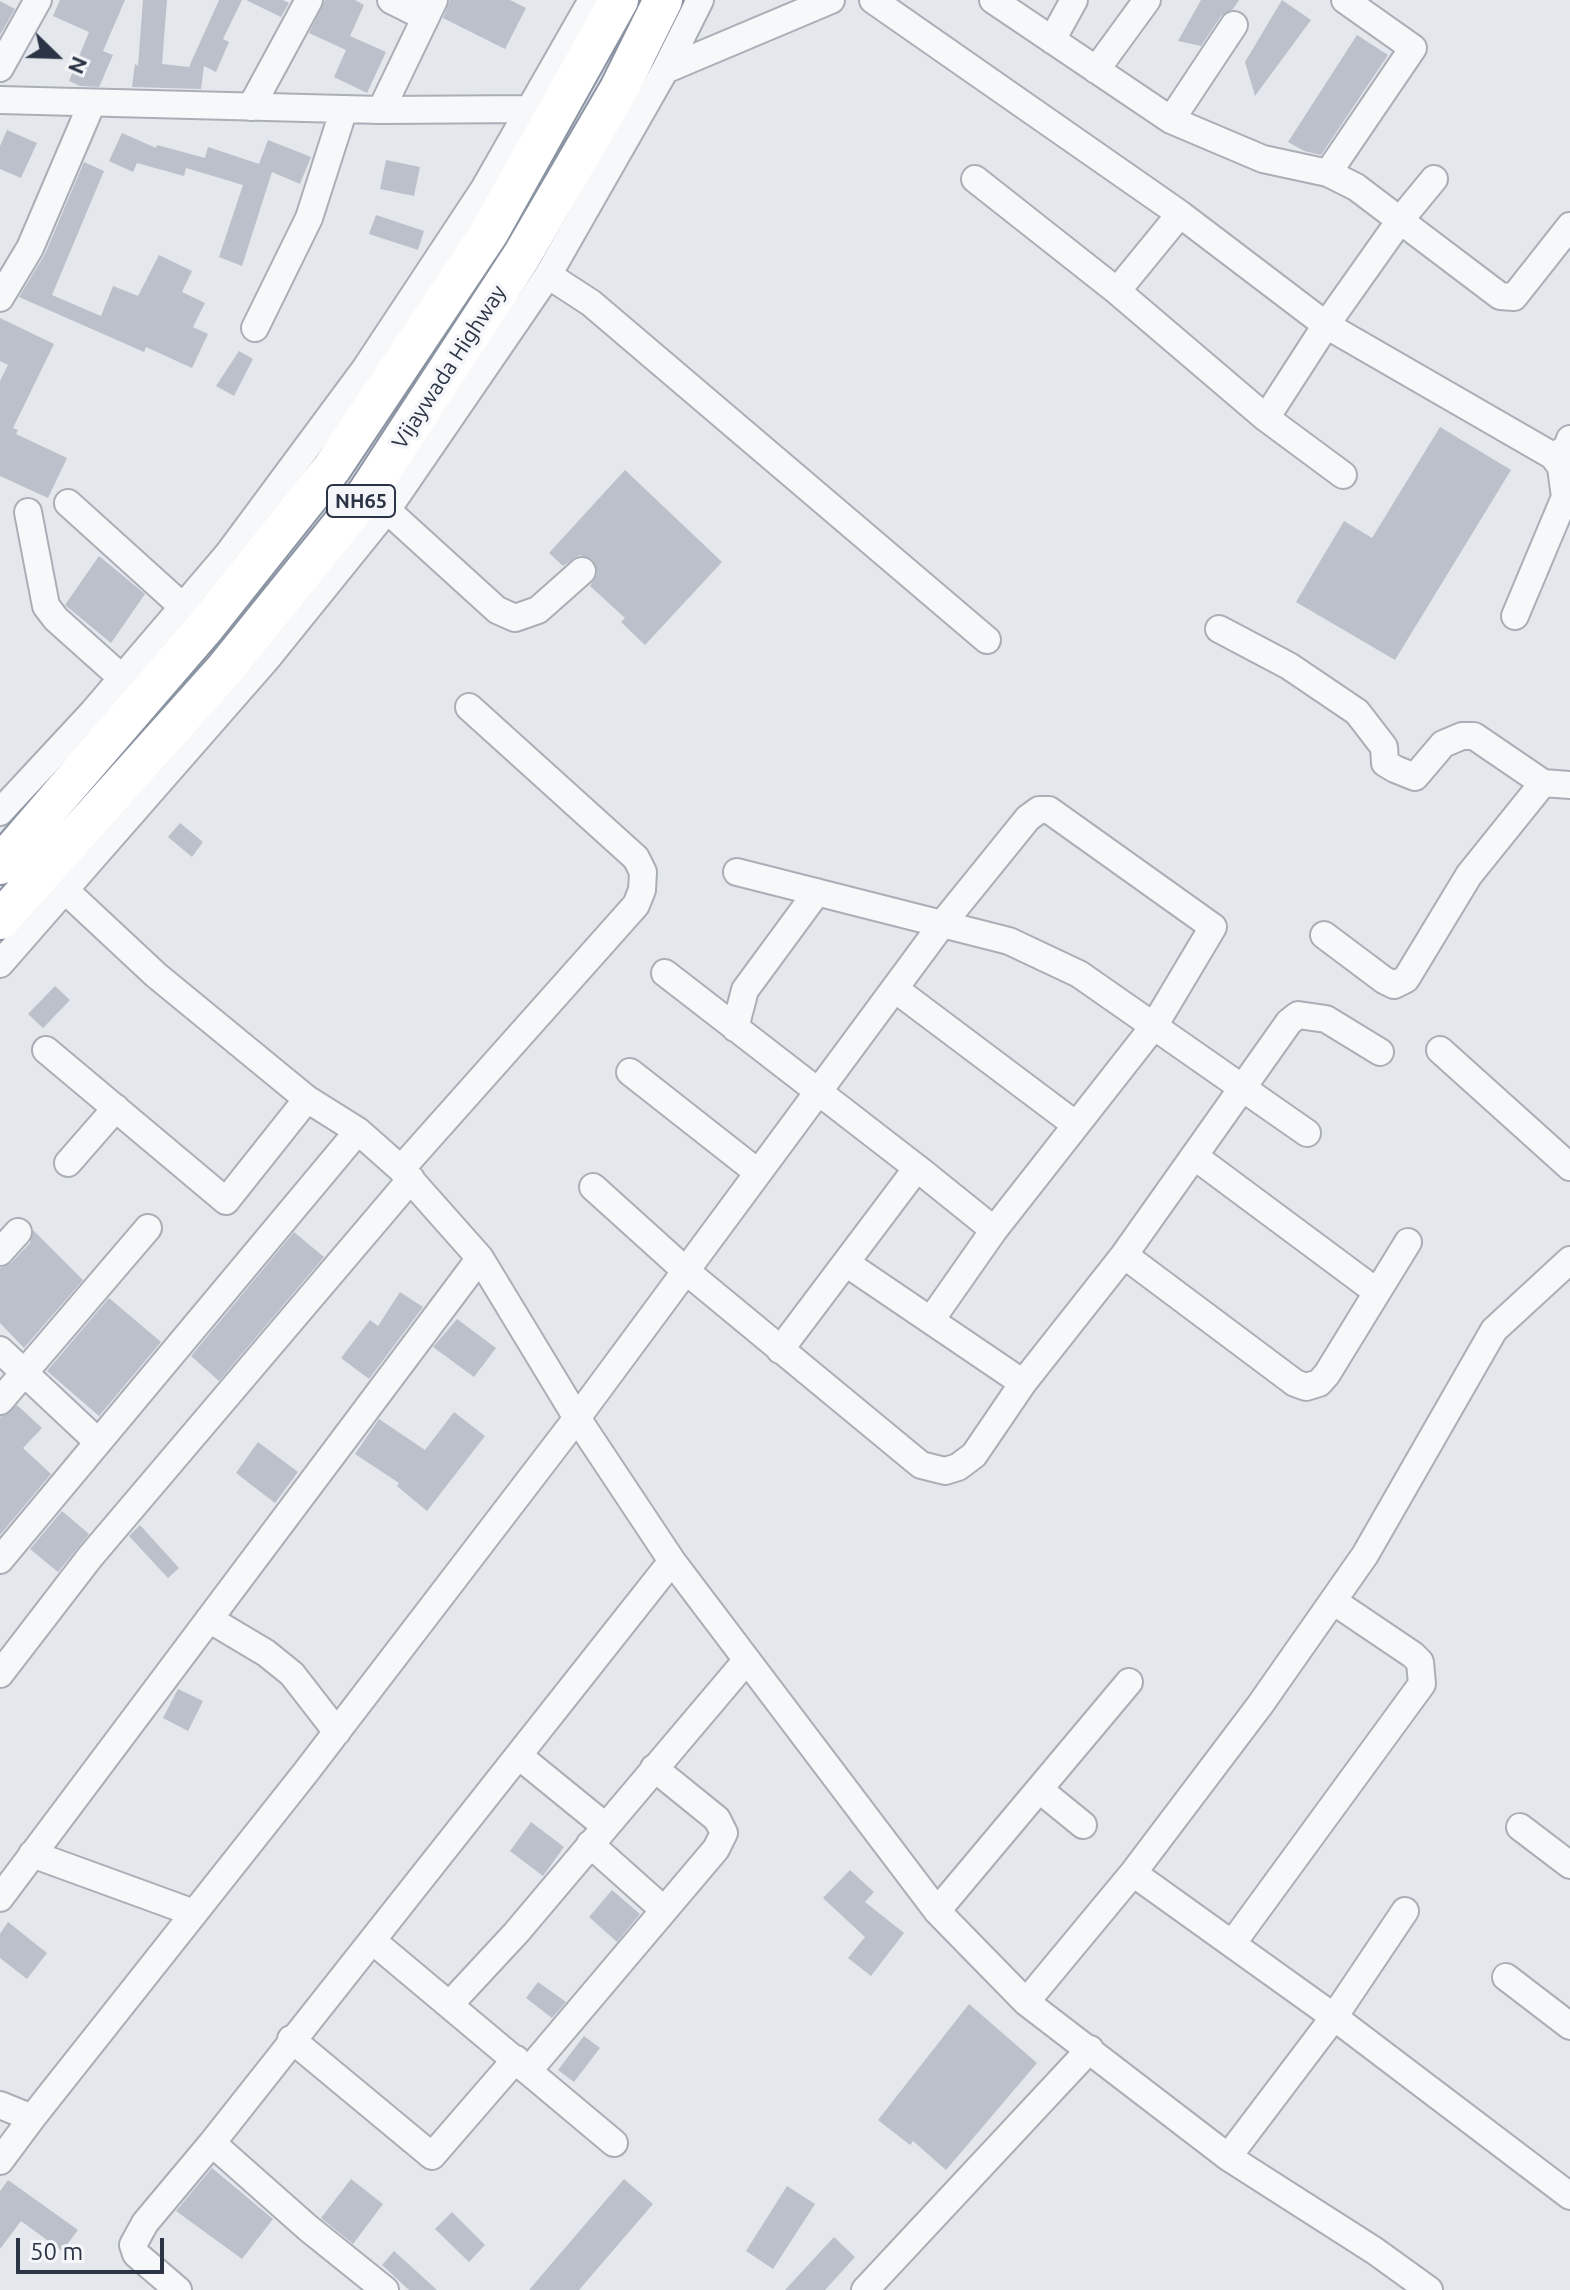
<!DOCTYPE html>
<style>
body{margin:0}
#map{position:relative;width:1570px;height:2290px;overflow:hidden;background:#e4e7ec;font-family:Ubuntu,sans-serif}
canvas{display:block}
.north{position:absolute;left:16px;top:16px;width:80px;height:80px;-webkit-text-stroke:6px #f4f6f9;paint-order:stroke;rotate:113deg;font-size:22px;font-weight:700;line-height:32px;text-align:center;color:#2b3445}
.north::after{content:'';display:block;margin:auto;width:28px;height:36px;background:#2b3445;clip-path:polygon(50% 0,100% 100%,50% 72%,0 100%)}
.scale{position:absolute;left:16px;top:2238px;width:148px;height:36px;box-sizing:border-box;border:4px solid #2b3445;border-top:0;padding-left:10px;font-size:24px;line-height:28px;white-space:nowrap;color:#2b3445;-webkit-text-stroke:6px #f4f6f9;paint-order:stroke}
</style>
<div id="map">
<canvas width="1570" height="2290"></canvas>
<div class="north">N</div>
<div class="scale">50 m</div>
</div>
<script>
const context = document.querySelector('canvas').getContext('2d');
context.lineJoin = 'round';
function fill(path, color) { context.fillStyle = color; context.fill(path, 'evenodd'); }
const toPath = rows => new Path2D(rows.map(r => 'M' + r).join(''));
function strokePath(path, color, width, dash) { context.strokeStyle = color; context.lineWidth = width; context.lineCap = dash ? 'butt' : 'round'; context.setLineDash(dash || []); context.stroke(path); }
function label(font, color, halo, rows, align = 'center') {
  context.font = font + ' Ubuntu,sans-serif'; context.lineWidth = 7; context.setLineDash([]); context.textBaseline = 'middle'; context.strokeStyle = halo; context.fillStyle = color; for (const [text, x, y, turn = 0] of rows) {
    context.save(); context.translate(x, y); context.rotate((+turn || 0) * Math.PI / 180); context.textAlign = isNaN(turn) ? turn : align; if (halo) context.strokeText(text, 0, 0); context.fillText(text, 0, 0); context.restore();
  }
}
fill(toPath([
 [60,0,125,0,103,51,113,55,99,87,80,86,69,81,89,32,53,16],
 [143,0,167,0,162,64,189,67,219,0,242,0,223,39,229,42,216,72,204,66,201,89,132,87,135,64,138,66],
 [246,0,283,0,289,3,281,17],
 [325,0,355,0,364,5,350,36,386,52,367,93,334,77,346,50,309,33],
 [450,0,510,0,526,8,505,49,443,18],
 [1201,0,1239,0,1233,9,1221,16,1201,46,1178,41],
 [1282,0,1311,20,1255,96,1245,62],
 [0,1,15,9,0,35],
 [1357,35,1388,55,1321,155,1304,151,1288,142],
 [7,130,37,143,21,178,0,169,0,146],
 [122,133,156,148,157,145,205,158,208,147,259,164,268,140,311,157,300,184,272,172,242,266,219,257,243,185,186,168,184,176,137,163,133,172,109,161],
 [386,160,420,167,414,196,380,189],
 [84,162,104,171,52,295,101,316,113,286,138,296,159,255,192,271,182,292,205,303,193,327,208,334,192,368,146,347,144,352,19,297,45,254],
 [376,215,424,231,418,250,369,234],
 [0,318,54,344,13,428,18,430,16,434,67,458,48,498,0,476,0,381,8,365,0,361],
 [239,351,253,359,234,396,216,386],
 [1440,427,1511,470,1395,660,1296,602,1344,521,1372,538],
 [625,470,722,562,645,645,621,622,625,618,590,586,597,575,593,560,580,555,563,566,549,553],
 [99,556,145,594,111,643,65,605],
 [180,823,203,842,192,857,168,837],
 [55,986,70,1000,43,1028,28,1014],
 [33,1230,83,1280,24,1348,0,1323,0,1268,11,1263,30,1243],
 [294,1232,324,1257,219,1381,191,1356],
 [400,1292,423,1307,369,1379,341,1358,370,1320,378,1326],
 [109,1298,161,1342,99,1416,47,1371],
 [457,1319,496,1348,474,1377,433,1347],
 [17,1405,42,1428,23,1448,51,1474,0,1535,0,1417],
 [454,1412,485,1436,427,1511,397,1486,399,1483,355,1454,379,1419,425,1450],
 [258,1442,298,1472,275,1503,236,1473],
 [62,1511,89,1534,58,1572,30,1549],
 [140,1525,179,1568,168,1578,129,1536],
 [178,1689,203,1701,188,1731,163,1718],
 [531,1822,564,1847,543,1876,510,1851],
 [850,1870,874,1892,865,1902,904,1933,871,1976,848,1958,865,1937,823,1898],
 [612,1890,640,1914,617,1942,589,1917],
 [8,1922,47,1953,27,1979,0,1958,0,1934],
 [538,1982,566,2002,552,2018,526,1998],
 [969,2004,1037,2063,946,2170,913,2141,910,2145,878,2120],
 [584,2036,600,2048,574,2082,558,2070],
 [212,2168,273,2219,242,2259,176,2211],
 [351,2179,383,2204,353,2244,321,2218],
 [624,2179,653,2204,579,2290,529,2290],
 [8,2180,78,2230,62,2251,21,2221,0,2249,0,2191],
 [787,2186,815,2204,773,2269,746,2251],
 [452,2212,485,2245,469,2262,435,2229],
 [834,2237,855,2257,825,2290,785,2290],
 [394,2251,437,2290,409,2290,382,2265]
]), '#bbc0ca');
const minor = toPath([
 [391,0,425,17],
 [873,0,1180,214,1326,325,1553,456,1566,449,1570,439],
 [993,0,1171,120,1263,159,1328,173,1356,187,1500,296,1514,297,1570,226],
 [1052,40,1074,0],
 [0,68,38,0],
 [665,70,831,0],
 [1096,70,1147,0],
 [0,100,381,110,530,109],
 [251,107,309,0],
 [381,110,434,0],
 [1171,120,1234,25],
 [1328,173,1413,48,1345,0],
 [975,179,1117,291,1266,418,1343,475],
 [548,275,591,303,987,640],
 [1117,291,1180,214],
 [0,298,30,248,92,103],
 [255,328,309,218,344,109],
 [1266,418,1326,325,1401,219,1434,179],
 [68,503,183,607],
 [387,510,497,610,515,618,538,610,582,571],
 [28,512,46,606,56,619,122,678],
 [1515,616,1565,497,1561,467,1553,456],
 [1219,629,1289,666,1357,712,1384,747,1385,763,1395,769,1415,777,1443,744,1462,736,1474,736,1543,783],
 [0,812,93,712,228,554,365,369,484,189,592,0],
 [737,872,1009,941,1079,974,1307,1133],
 [66,891,156,975,307,1099,358,1131,401,1169,480,1258,577,1418,672,1561,937,1911,978,1953,1026,2002,1228,2157,1375,2251,1429,2290],
 [1324,935,1384,980,1394,985,1406,979,1469,875,1543,783,1570,785],
 [0,964,265,661,387,510,548,275,665,70,700,0],
 [665,973,917,1168],
 [895,989,1076,1125],
 [735,1028,745,990,817,892],
 [46,1050,226,1201,307,1099],
 [1440,1050,1570,1167],
 [630,1072,756,1171],
 [1194,1156,1377,1292],
 [68,1163,116,1108],
 [401,1169,636,905,642,890,643,872,636,858,469,707],
 [593,1187,686,1271,921,1465,945,1471,958,1467,974,1455,1023,1383,1124,1255,1289,1022,1298,1015,1326,1019,1380,1052],
 [0,1252,18,1232],
 [1124,1255,1295,1383,1306,1387,1319,1383,1327,1374,1408,1242],
 [846,1263,1023,1383],
 [0,1350,97,1441],
 [780,1350,917,1168,994,1230],
 [0,1401,148,1228],
 [0,1560,358,1131],
 [209,1619,266,1653,292,1674,337,1732],
 [0,1674,90,1557,411,1179],
 [519,1756,605,1826],
 [1040,1790,1083,1825],
 [1520,1827,1570,1865],
 [590,1844,664,1910],
 [32,1854,194,1913],
 [1133,1873,1334,2017,1570,2196],
 [0,1898,480,1258],
 [937,1911,1129,1682],
 [374,1942,614,2143],
 [1232,1944,1422,1684,1420,1662,1413,1655,1333,1601],
 [1506,1977,1570,2026],
 [1026,2002,1133,1873,1260,1705,1365,1555,1494,1330,1570,1260],
 [451,2003,516,1933,746,1661],
 [291,2039,432,2156,516,2059],
 [529,2070,716,1849,724,1833,717,1819,654,1768],
 [0,2105,32,2118,306,1772,577,1418,943,923,1028,818,1039,810,1049,810,1213,927,1154,1026,994,1230,931,1320],
 [1228,2157,1334,2017,1405,1911],
 [0,2161,32,2118],
 [178,2290,136,2254,133,2245,145,2223,212,2143],
 [385,2290,308,2228,212,2143,672,1561],
 [865,2290,1090,2049]
]);
const highway = toPath([
 [0,865,207,625,332,468,489,233,619,0],
 [0,920,224,670,367,493,521,257,619,89,663,0]
]);
strokePath(minor, '#a9aeb7', 30);
strokePath(highway, '#8b94a3', 42);
strokePath(minor, '#f7f8fa', 26);
strokePath(highway, '#fff', 38);
for (const [x, y, w] of [
 [361,501,68]
]) { const box = new Path2D(); box.roundRect(x - w / 2, y - 16, w, 32, 6); context.fillStyle = '#f4f6f9'; context.fill(box); strokePath(box, '#2b3445', 2); }
label('bold 20px', '#2b3445', null, [
 ["NH65",361,501]
]);
label('22px', '#2b3445', '#f4f6f9', [
 ["Vijaywada Highway",449,367,-57]
]);
</script>
